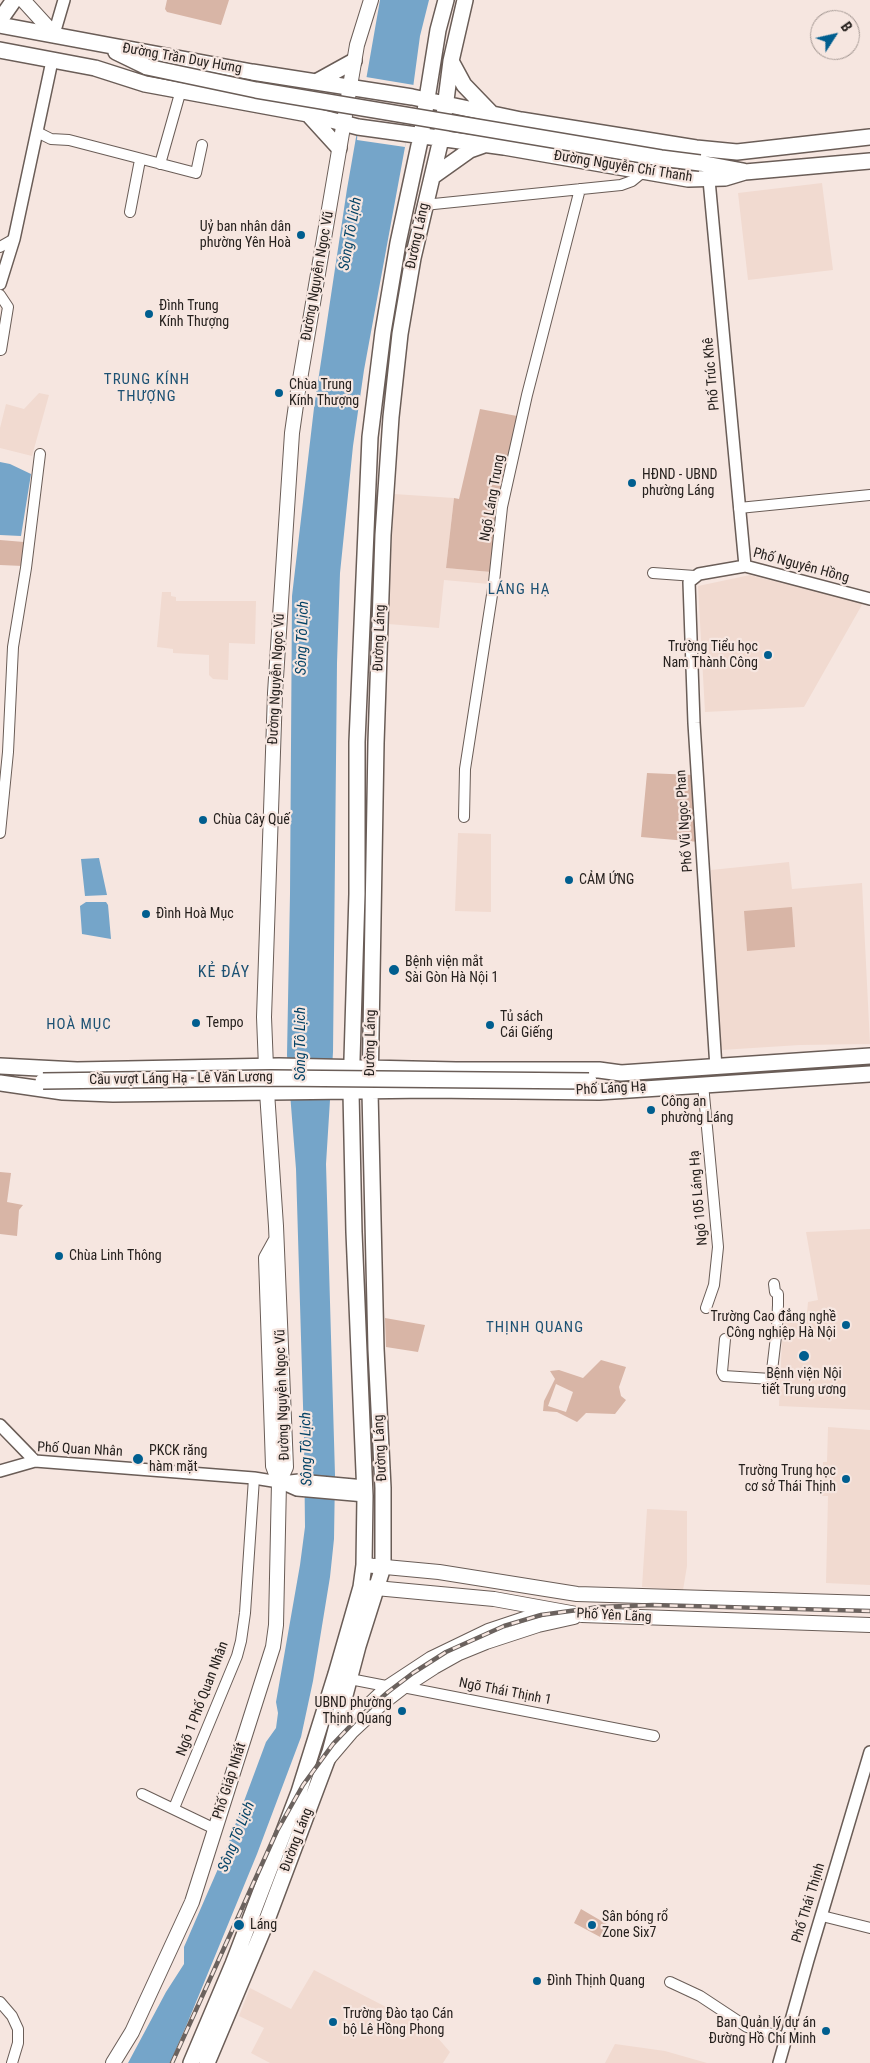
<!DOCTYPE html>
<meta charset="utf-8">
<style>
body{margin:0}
#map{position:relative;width:870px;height:2063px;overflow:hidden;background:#f6e6e0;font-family:"Roboto Condensed",sans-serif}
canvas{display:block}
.north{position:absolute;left:810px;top:10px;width:50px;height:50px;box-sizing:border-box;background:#f6e6e0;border:1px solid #a39792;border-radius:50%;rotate:55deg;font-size:14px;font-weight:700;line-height:20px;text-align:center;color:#26211e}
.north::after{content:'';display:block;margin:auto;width:18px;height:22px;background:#005e8f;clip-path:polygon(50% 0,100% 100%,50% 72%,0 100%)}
</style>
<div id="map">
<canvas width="870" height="2063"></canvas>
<div class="north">B</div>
</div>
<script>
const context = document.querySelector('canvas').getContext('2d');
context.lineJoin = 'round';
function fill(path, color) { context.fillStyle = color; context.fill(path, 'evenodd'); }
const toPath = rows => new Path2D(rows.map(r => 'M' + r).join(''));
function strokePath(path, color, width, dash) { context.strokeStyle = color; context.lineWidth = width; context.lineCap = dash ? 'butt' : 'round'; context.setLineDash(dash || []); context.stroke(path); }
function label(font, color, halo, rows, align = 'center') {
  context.font = font + ' "Roboto Condensed",sans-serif'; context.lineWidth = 4.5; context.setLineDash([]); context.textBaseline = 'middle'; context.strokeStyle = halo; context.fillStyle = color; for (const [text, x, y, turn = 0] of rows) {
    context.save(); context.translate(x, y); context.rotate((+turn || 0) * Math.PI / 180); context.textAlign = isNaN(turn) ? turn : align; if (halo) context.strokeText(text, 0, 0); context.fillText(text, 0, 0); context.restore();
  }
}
fill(toPath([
 [822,183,833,270,748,280,738,193],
 [39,393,49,395,32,456,0,448,0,428,6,404,24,409],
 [394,494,454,498,446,568,491,572,489,584,444,580,439,628,388,624],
 [750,575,863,603,804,707,705,712,698,586],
 [162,592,171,592,171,596,176,597,176,601,256,601,255,644,229,643,228,680,213,679,209,675,209,655,173,653,173,649,157,647],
 [458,833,491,834,491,912,455,911],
 [789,862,792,889,862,883,870,1044,800,1045,721,1050,714,953,711,870],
 [870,1229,870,1410,779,1406,783,1317,807,1313,808,1302,818,1300,806,1232],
 [828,1427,870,1430,870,1585,826,1583,828,1496,822,1496,823,1462,827,1462],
 [647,1509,687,1511,687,1566,683,1590,642,1587],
 [314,1970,431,2030,450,2052,443,2063,270,2063,251,2053,264,2028,239,2016,250,1988,291,2009],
 [615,2044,665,2051,707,2063,605,2063]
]), '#f1dad0');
fill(toPath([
 [167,0,229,0,221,25,167,12,165,9],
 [480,409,517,416,491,572,446,568,454,498,459,499],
 [0,540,24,542,23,566,0,565],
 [647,773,693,775,699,842,641,837],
 [792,907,795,947,747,951,744,911],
 [0,1172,11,1173,7,1202,23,1205,19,1210,17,1236,0,1234],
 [385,1318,425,1325,418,1352,386,1347],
 [601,1360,626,1367,619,1387,621,1396,626,1400,615,1414,586,1413,577,1422,557,1412,543,1411,544,1401,555,1379,550,1371,559,1370,583,1378],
 [556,1384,573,1392,566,1412,548,1406],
 [581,1909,610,1926,602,1938,574,1923]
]), '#d8b5a6');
fill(toPath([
 [380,0,429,0,420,36,405,147,364,370,353,446,340,573,337,663,333,1052,326,1164,335,1475,334,1539,330,1577,313,1681,301,1737,257,1854,187,2024,170,2063,128,2063,166,1992,184,1964,184,1947,224,1855,266,1742,276,1728,278,1713,276,1702,300,1565,305,1527,304,1439,296,1169,287,1055,290,894,292,596,314,408,347,189],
 [0,462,10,464,31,474,21,536,0,535],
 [99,858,107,895,85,896,81,859],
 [86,902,106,902,108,905,111,939,82,934,80,906]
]), '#75a5c9');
fill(toPath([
 [366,77,414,85,411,107,413,108,405,147,357,140,360,98,363,98]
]), '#f6e6e0');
const minor = toPath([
 [37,132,51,139,69,140,196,173,202,145],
 [160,164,181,90],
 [424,205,621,185,632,181,643,172],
 [130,212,140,160],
 [0,247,14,239],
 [0,295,8,307,1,350],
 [739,508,870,495],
 [653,573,695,576],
 [464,817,465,769,494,582,502,507,527,395,580,189],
 [0,833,8,752,13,647,26,568,40,454],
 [703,1084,718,1247,714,1285,706,1308],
 [725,1339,722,1372,724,1376,771,1379,777,1328,778,1305,778,1294,775,1292,774,1284],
 [350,1679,386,1686,403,1687,654,1736],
 [337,1733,386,1686,430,1657,488,1629,545,1610],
 [142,1794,215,1829],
 [174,1808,237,1656,241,1641,245,1613,254,1478],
 [822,1916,870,1928],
 [670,1982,700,1996,747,2027,786,2038],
 [0,2002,12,2016,18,2029,18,2043,12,2063]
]);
const tertiary = toPath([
 [54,34,64,0],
 [709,180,745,566],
 [0,284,14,239,52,61],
 [716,1068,694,723,689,582,699,574,745,566,870,599],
 [0,1425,35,1461],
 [0,1471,35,1461,254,1478,279,1482,297,1490,365,1496],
 [281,1482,299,1480,365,1486],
 [779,2063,808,1960,870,1752]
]);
const secondary = toPath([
 [23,0,54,34],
 [279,1482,286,1467,276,1226,267,1092,264,1017,275,693,292,433,298,391,357,45,371,0],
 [364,1565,439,1572,577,1594,870,1603],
 [365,1587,494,1599,582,1615,870,1625],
 [328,1759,351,1732,381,1704,403,1687,434,1667,459,1653,486,1642,538,1625,574,1617],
 [113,2063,132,2032,192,1902,273,1647,276,1625,279,1482,273,1466,266,1258,276,1240]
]);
const primary = toPath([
 [0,20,14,0],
 [0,25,252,72,412,97,521,120,696,148,737,152,870,137],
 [0,50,95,68,145,84,308,114,358,127,504,147,688,179,725,178,745,172,870,161],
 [116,52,147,67],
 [451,61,464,85,491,113],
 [316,82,354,61],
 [308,114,339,148],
 [700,163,743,171],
 [432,177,470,150,484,145],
 [0,1066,77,1070,279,1066,456,1070,599,1070,621,1073,870,1056],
 [0,1083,63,1092,113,1094,430,1090,599,1092,870,1074],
 [191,2063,233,1964,299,1792,336,1674,361,1587,364,1565,365,1496,354,1232,351,1092,357,894,357,742,370,437,383,332,398,243,421,136,438,30,446,0],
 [207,2063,265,1925,330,1752,358,1646,383,1567,383,1488,376,1349,370,1092,376,743,383,535,391,417,400,334,413,258,441,139,451,61,465,0]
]);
strokePath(minor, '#6a5d57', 12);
strokePath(tertiary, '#6a5d57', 14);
strokePath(secondary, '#6a5d57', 16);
strokePath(primary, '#6a5d57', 18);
strokePath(minor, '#fff', 10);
strokePath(tertiary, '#fff', 11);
strokePath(secondary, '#fff', 14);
strokePath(primary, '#fff', 15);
const rail = toPath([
 [172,2063,277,1831,303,1785,333,1744,357,1719,388,1692,413,1673,446,1652,504,1626,541,1615,599,1607,653,1605,870,1611]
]);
strokePath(rail, '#6b625e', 4.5);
strokePath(rail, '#f6e6e0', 2.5, [8]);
const primaryBridge = toPath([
 [147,67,256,90,661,158,700,163],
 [43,1081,271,1078,589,1081]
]);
strokePath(primaryBridge, '#6a5d57', 18, []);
strokePath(primaryBridge, '#fff', 15);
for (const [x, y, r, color] of [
 [301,235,5,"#005e8f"],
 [149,314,5,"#005e8f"],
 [279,393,5,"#005e8f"],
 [632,483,5,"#005e8f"],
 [768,655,5,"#005e8f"],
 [203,820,5,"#005e8f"],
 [569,880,5,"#005e8f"],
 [146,914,5,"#005e8f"],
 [394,970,6,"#005e8f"],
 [196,1023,5,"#005e8f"],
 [490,1025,5,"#005e8f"],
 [651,1110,5,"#005e8f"],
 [59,1256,5,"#005e8f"],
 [846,1325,5,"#005e8f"],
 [804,1356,6,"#005e8f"],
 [138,1459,6,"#005e8f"],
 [846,1479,5,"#005e8f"],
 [402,1711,5,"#005e8f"],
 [239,1925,6,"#005e8f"],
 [592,1925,5,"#005e8f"],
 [537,1981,5,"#005e8f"],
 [333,2022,5,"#005e8f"],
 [826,2031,5,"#005e8f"]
]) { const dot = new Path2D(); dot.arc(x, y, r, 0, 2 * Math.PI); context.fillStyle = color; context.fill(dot); strokePath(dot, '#f6e6e0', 2); }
label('14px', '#26211e', '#f6e6e0', [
 ["Đường Trần Duy Hưng",182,59,10],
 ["Đường Nguyễn Chí Thanh",623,167,9],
 ["Đường Láng",418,236,-78],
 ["Đường Nguyễn Ngọc Vũ",318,276,-80],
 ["Phố Trúc Khê",712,374,-95],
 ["Ngõ Láng Trung",493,498,-80],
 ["Phố Nguyên Hồng",801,566,15],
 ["Đường Láng",380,638,-88],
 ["Đường Nguyễn Ngọc Vũ",277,679,-87],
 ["Phố Vũ Ngọc Phan",685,821,-94],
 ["Đường Láng",371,1043,-89],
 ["Cầu vượt Láng Hạ - Lê Văn Lương",181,1079,-1],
 ["Phố Láng Hạ",611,1089,-3],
 ["Ngõ 105 Láng Hạ",699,1198,-95],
 ["Đường Nguyễn Ngọc Vũ",283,1395,-92],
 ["Đường Láng",381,1448,-93],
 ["Phố Quan Nhân",80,1450,3],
 ["Phố Yên Lãng",614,1616,3],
 ["Ngõ Thái Thịnh 1",505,1692,11],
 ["Ngõ 1 Phố Quan Nhân",203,1699,-69],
 ["Phố Giáp Nhất",230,1781,-72],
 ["Đường Láng",297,1840,-69],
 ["Phố Thái Thịnh",809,1903,-73]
]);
label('14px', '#26211e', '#f6e6e0', [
 ["Uỷ ban nhân dân",291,227,"right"],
 ["phường Yên Hoà",291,243,"right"],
 ["Đình Trung",159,306],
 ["Kính Thượng",159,322],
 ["Chùa Trung",289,385],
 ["Kính Thượng",289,401],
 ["HĐND - UBND",642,475],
 ["phường Láng",642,491],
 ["Trường Tiểu học",758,647,"right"],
 ["Nam Thành Công",758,663,"right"],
 ["Chùa Cây Quế",213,820],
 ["CẢM ỨNG",579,880],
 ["Đình Hoà Mục",156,914],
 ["Bệnh viện mắt",405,962],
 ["Sài Gòn Hà Nội 1",405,978],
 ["Tủ sách",500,1017],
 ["Cái Giếng",500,1033],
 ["Tempo",206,1023],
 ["Công an",661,1102],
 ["phường Láng",661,1118],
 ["Chùa Linh Thông",69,1256],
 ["Trường Cao đẳng nghề",836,1317,"right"],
 ["Công nghiệp Hà Nội",836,1333,"right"],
 ["Bệnh viện Nội",804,1374,"center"],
 ["tiết Trung ương",804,1390,"center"],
 ["PKCK răng",149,1451],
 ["hàm mặt",149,1467],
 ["Trường Trung học",836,1471,"right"],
 ["cơ sở Thái Thịnh",836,1487,"right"],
 ["UBND phường",392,1703,"right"],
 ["Thịnh Quang",392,1719,"right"],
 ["Sân bóng rổ",602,1917],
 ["Zone Six7",602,1933],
 ["Láng",250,1925],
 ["Đình Thịnh Quang",547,1981],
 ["Trường Đào tạo Cán",343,2014],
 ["bộ Lê Hồng Phong",343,2030],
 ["Ban Quản lý dự án",816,2023,"right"],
 ["Đường Hồ Chí Minh",816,2039,"right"]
], 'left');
label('italic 15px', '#044366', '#f6e6e0', [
 ["Sông Tô Lịch",351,234,-80],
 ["Sông Tô Lịch",303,638,-88],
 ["Sông Tô Lịch",301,1044,-90],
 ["Sông Tô Lịch",307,1449,-91],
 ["Sông Tô Lịch",237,1837,-68]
]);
context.letterSpacing = '1px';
label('15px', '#1c5173', '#f6e6e0', [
 ["TRUNG KÍNH",147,380],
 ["THƯỢNG",147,397],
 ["LÁNG HẠ",519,590],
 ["HOÀ MỤC",79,1025],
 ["THỊNH QUANG",535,1328]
]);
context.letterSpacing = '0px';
context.letterSpacing = '1px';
label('16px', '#1c5173', '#f6e6e0', [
 ["KẺ ĐÁY",224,973]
]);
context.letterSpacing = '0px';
</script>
